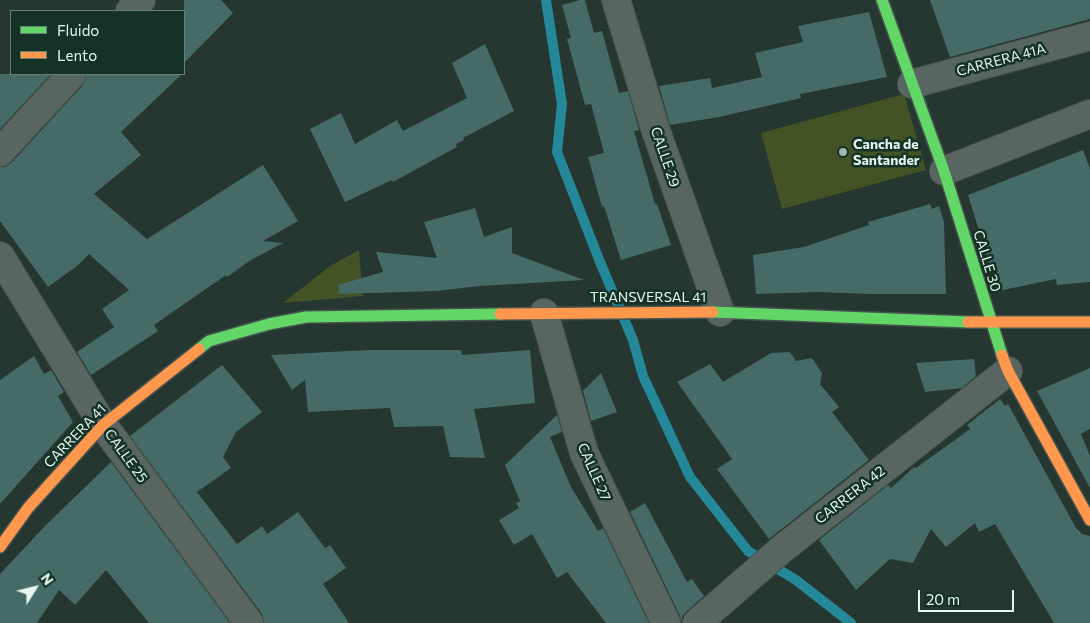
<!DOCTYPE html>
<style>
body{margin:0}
#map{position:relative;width:1090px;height:623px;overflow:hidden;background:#263630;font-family:Commissioner,sans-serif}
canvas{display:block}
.legend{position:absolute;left:10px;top:10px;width:175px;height:65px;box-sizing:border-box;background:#153227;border:1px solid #688077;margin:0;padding:6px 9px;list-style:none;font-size:15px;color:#e5f6ee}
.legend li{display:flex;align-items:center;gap:10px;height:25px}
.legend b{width:25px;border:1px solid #688077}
.north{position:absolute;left:10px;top:563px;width:50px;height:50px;-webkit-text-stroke:4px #153227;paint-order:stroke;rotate:54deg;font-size:14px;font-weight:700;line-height:20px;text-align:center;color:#e5f6ee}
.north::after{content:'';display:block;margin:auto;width:18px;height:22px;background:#e5f6ee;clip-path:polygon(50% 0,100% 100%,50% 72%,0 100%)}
.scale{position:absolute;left:918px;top:590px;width:96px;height:22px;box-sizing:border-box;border:2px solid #e5f6ee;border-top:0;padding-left:6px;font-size:15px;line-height:18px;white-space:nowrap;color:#e5f6ee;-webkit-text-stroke:4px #153227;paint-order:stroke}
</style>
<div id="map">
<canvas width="1090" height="623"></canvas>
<ul class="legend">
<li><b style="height:6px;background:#63d668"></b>Fluido</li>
<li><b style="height:6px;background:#ff974d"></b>Lento</li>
</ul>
<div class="north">N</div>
<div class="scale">20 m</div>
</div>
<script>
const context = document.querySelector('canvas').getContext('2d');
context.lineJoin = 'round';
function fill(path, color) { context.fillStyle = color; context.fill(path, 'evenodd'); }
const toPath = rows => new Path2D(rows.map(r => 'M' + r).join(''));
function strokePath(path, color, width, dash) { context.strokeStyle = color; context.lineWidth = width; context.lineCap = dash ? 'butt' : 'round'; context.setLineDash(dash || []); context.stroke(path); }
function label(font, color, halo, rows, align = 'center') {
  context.font = font + ' Commissioner,sans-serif'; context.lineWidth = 5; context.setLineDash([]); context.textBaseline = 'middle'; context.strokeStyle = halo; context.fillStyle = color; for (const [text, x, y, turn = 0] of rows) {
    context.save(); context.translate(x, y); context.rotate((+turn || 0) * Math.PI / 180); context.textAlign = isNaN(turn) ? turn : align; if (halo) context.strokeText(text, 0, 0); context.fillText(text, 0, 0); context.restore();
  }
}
fill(toPath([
 [904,94,926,170,782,209,761,133],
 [359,250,363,296,283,303,330,266]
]), '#445326');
strokePath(toPath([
 [546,0,562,104,557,152,600,262,633,340,643,376,690,477,748,551,796,580,851,623]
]), '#258898', 10);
fill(toPath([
 [184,0,221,0,233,13,184,63],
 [580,0,585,0,594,33,602,31,619,93,628,91,639,130,634,131,655,204,657,204,671,245,621,260,604,206,602,207,588,157,604,153,591,104,585,105,567,39,571,38,562,5],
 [930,0,1090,0,1090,19,950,57],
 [869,12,887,77,800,94,801,98,719,117,670,125,659,86,710,78,712,88,762,77,755,53,803,42,798,26],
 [485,44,514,111,463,138,464,140,456,144,457,147,393,182,392,180,345,202,310,129,341,113,355,144,397,120,403,131,467,98,452,63],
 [0,74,51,74,0,129],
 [87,74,182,74,121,132,141,155,94,194,147,239,263,165,298,221,263,241,283,243,251,260,227,277,226,275,154,325,158,331,91,375,77,352,114,327,102,309,129,290,89,254,77,266,48,287,0,221,0,167,5,167,11,163,83,85],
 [1083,150,1090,169,1090,282,1057,285,1056,279,998,291,968,195],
 [930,204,932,209,939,206,944,222,946,294,869,294,819,292,756,294,753,255,804,247,869,225,868,222],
 [475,208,484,237,512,227,512,253,584,280,480,286,437,291,339,294,338,285,383,272,376,252,437,258,424,222],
 [368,350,461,350,462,355,530,350,535,403,474,409,485,458,450,457,443,426,394,427,390,408,308,412,305,380,292,390,271,355],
 [790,352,796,361,812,358,822,373,820,384,839,407,832,412,869,460,769,539,717,469,732,459,677,382,710,364,723,382,771,353],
 [34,356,44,374,51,370,64,392,58,396,73,422,0,504,0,380],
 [974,359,976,376,962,388,925,392,916,363],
 [222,365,262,412,236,432,223,457,231,468,197,492,237,544,262,526,267,534,298,512,325,548,330,545,346,568,323,584,349,623,264,623,262,614,130,436],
 [1090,368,1090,429,1081,434,1090,456,1090,488,1037,391],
 [601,373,617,412,591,421,583,391],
 [1000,399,1005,406,1008,404,1076,528,1082,534,1090,536,1090,623,1054,623,995,524,979,532,975,523,946,547,931,529,913,563,890,559,856,590,819,540,888,485,891,488,914,467,916,468,970,429,967,425],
 [557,415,562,432,550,437,571,487,598,531,603,528,649,623,606,623,567,572,557,578,532,534,514,545,499,520,519,508,516,503,520,501,505,465],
 [111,462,230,623,149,623,106,570,75,605,59,590,37,623,0,623,0,574,45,526],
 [645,503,687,582,692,579,704,596,686,612,682,617,682,623,680,616,630,512]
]), '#466a65');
const street = toPath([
 [616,0,655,128,720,312],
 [130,11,141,0],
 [912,84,1090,36],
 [0,152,72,74],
 [944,171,1090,114],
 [0,256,103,425,249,623],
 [544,313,584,453,666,623],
 [697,623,782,549,1008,371]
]);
const fast = toPath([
 [882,0,944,171,1002,355],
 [713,312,968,322],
 [199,349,209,341,269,324,306,317,500,314]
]);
const slow = toPath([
 [500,314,713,312],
 [968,322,1090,322],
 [1002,355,1008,371,1090,520],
 [0,547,28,508,103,425,199,349]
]);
strokePath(street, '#46544f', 30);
strokePath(fast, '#46544f', 14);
strokePath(slow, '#46544f', 14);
strokePath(street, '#596560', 28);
strokePath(fast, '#63d668', 11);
strokePath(slow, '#ff974d', 11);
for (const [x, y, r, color] of [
 [843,152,5,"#a2b3ac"]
]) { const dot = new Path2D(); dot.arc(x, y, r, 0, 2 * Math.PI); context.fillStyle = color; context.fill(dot); strokePath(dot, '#153227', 2); }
label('14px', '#e5f6ee', '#153227', [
 ["CARRERA 41A",1001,60,-15],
 ["CALLE 29",665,157,71],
 ["CALLE 30",987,261,73],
 ["TRANSVERSAL 41",648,297],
 ["CARRERA 41",75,436,-46],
 ["CALLE 25",126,456,54],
 ["CALLE 27",594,472,66],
 ["CARRERA 42",850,495,-38]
]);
label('bold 14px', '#e5f6ee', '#153227', [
 ["Cancha de",853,144],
 ["Santander",853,160]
], 'left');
</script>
